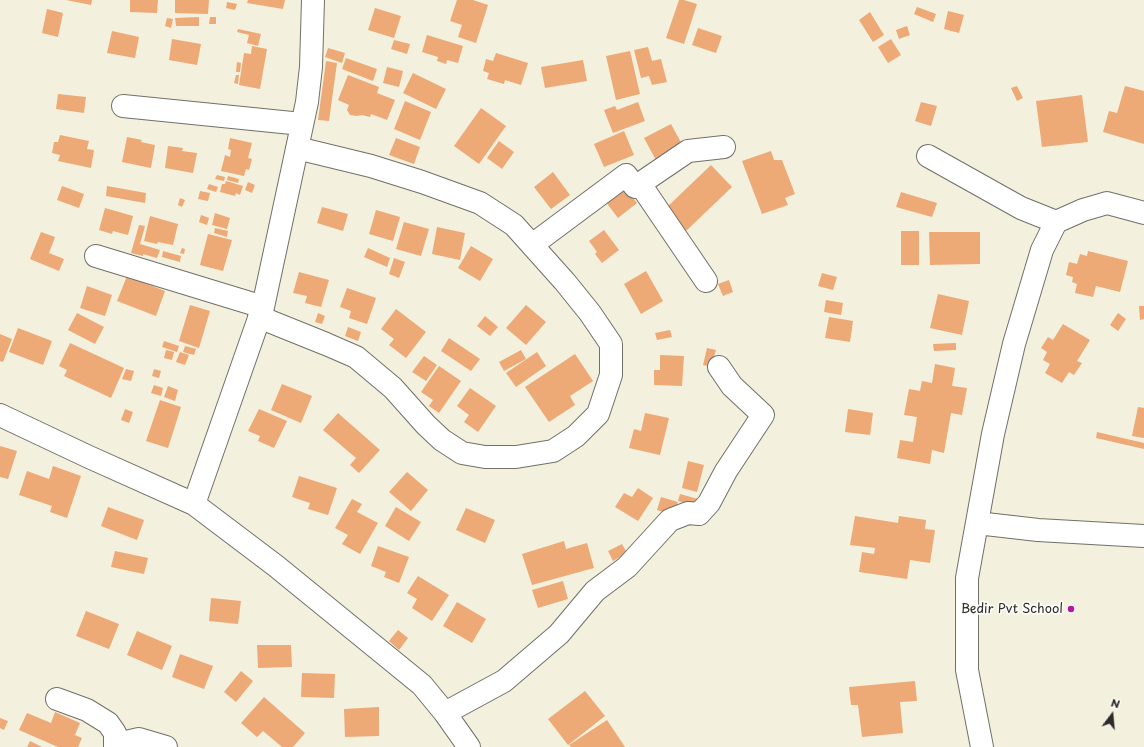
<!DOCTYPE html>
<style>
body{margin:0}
#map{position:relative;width:1144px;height:747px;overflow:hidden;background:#f3f0dd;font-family:"Playpen Sans",sans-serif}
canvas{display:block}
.north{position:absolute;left:1092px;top:695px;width:40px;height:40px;-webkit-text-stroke:3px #fdfcf7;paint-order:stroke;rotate:16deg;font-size:11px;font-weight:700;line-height:16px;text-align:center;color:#2b2b2b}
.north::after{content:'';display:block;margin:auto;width:14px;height:18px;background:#2b2b2b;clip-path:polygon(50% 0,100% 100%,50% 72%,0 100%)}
</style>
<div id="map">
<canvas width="1144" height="747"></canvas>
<div class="north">N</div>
</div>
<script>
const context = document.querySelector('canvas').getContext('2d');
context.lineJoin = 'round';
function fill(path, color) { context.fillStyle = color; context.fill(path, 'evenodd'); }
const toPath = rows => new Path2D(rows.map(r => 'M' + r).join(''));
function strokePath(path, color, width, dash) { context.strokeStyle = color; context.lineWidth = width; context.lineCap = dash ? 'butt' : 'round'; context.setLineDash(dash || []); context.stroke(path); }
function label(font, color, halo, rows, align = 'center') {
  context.font = font + ' "Playpen Sans",sans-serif'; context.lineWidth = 3.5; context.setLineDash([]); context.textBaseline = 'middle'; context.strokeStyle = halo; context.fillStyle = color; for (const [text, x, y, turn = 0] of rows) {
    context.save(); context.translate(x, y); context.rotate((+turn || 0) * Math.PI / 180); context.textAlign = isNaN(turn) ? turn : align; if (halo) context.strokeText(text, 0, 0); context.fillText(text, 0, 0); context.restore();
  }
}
fill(toPath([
 [66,0,92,0,91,5],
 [130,0,158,0,157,13,130,12],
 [175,0,209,0,208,14,175,13],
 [248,0,285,0,283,9,247,3],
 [457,0,473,0,488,5,476,43,458,37,462,25,450,21],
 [679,0,684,0,697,4,684,44,666,38],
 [227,2,237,4,235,10,226,8],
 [917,7,936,14,933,22,914,14],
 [375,8,401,16,394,38,368,30],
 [47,9,63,13,58,37,42,33],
 [948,11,964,15,959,33,944,29],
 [870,12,884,35,873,42,859,20],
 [199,17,199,26,176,26,175,18],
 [210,17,216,17,216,24,209,24],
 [167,18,173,19,171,28,165,26],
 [907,26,910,35,899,39,896,30],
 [698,28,722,36,716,53,692,45],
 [238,29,261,34,258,46,247,43,249,35,237,32],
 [112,31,139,37,135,58,107,53],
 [427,35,463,46,458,63,447,60,446,64,437,61,438,57,422,52],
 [172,39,201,44,197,65,169,60],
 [891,39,901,55,888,63,878,47],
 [394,40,410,44,407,54,391,49],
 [252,46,267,49,260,89,239,85,244,53,251,54],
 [648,47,652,61,661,59,667,82,652,85,649,76,641,78,634,50],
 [328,48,345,53,342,63,325,57],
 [630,51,640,94,616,100,606,56],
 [496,53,528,63,521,85,505,80,504,84,487,79,489,73,483,71,486,59,493,61],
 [346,58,377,69,373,81,342,69],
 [583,60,587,81,545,88,541,67],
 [326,61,337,63,329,121,318,120],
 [237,62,241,63,240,72,236,72],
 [387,67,403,71,399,87,383,83],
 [413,73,446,89,436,109,403,93],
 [236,75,239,75,238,84,234,83],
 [348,75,379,87,377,93,395,100,387,120,371,114,370,117,362,115,357,116,350,115,347,110,349,105,338,100],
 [1017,86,1023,98,1017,101,1011,88],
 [1125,86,1144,91,1144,144,1103,132,1109,111,1117,113],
 [58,94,86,97,84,113,56,109],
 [1082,95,1088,142,1042,147,1036,101],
 [405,101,431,112,420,140,394,129],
 [638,102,645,121,613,133,604,110,615,106,617,110],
 [921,102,937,106,931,126,915,121],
 [481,108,506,126,479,164,454,146],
 [671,124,684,148,657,162,644,138],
 [624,131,634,155,604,167,594,144],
 [60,135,89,141,87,149,94,150,91,168,58,161,60,155,52,153,54,142,58,142],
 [127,137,142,140,141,142,155,145,151,168,122,162],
 [230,138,252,143,248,158,252,159,249,170,246,169,244,176,221,171,225,155,230,157,231,150,228,149],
 [396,138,420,147,414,164,389,155],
 [499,141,514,152,502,169,487,158],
 [168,146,183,148,182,151,197,153,193,173,165,168],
 [771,151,774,160,782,160,795,194,785,198,788,205,762,214,742,161],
 [711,165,732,187,686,231,665,209],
 [553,172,570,195,551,209,534,187],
 [217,175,225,177,224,181,215,179],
 [228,176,239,179,238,183,227,180],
 [226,181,243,186,240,195,236,193,235,196,220,192,222,184,225,184],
 [248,182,255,185,252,193,245,190],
 [621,182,637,203,618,218,602,197],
 [209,184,218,187,216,192,207,189],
 [62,186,84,194,79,208,57,200],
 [107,186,146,193,145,203,106,196],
 [200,191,210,193,208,201,198,199],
 [901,192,937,203,932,217,896,207],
 [180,198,185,200,182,207,178,205],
 [322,207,348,214,343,231,317,223],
 [105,208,133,216,128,235,113,231,112,234,99,230],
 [376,210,400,217,393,241,369,234],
 [215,213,230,218,227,229,212,225],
 [201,215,209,218,207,225,199,222],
 [150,216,178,224,173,245,158,242,157,244,144,241],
 [404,222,429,229,421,256,396,249],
 [139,225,145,226,140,244,160,250,157,258,143,254,143,256,131,253],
 [437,227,465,233,460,260,432,254],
 [215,228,228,231,227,237,214,233],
 [604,230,619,250,602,263,595,254,597,252,589,241],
 [901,231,919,231,919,265,901,265],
 [41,232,55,237,49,253,64,259,59,271,30,259],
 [929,232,980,232,980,264,930,265],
 [208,234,232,240,223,271,200,265],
 [471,246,493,259,480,281,458,268],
 [182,248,185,249,184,254,180,253],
 [368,248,390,258,387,267,364,257],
 [163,251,181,256,180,262,162,257],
 [1088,251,1128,261,1120,292,1096,286,1093,297,1075,293,1077,284,1072,282,1073,277,1066,275,1069,262,1077,264,1080,254,1087,256],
 [394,258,405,262,399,278,389,274],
 [646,271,663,301,641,314,624,284],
 [299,272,329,280,321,307,305,303,307,296,293,293],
 [822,273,837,277,833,290,818,286],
 [127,276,165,291,156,316,117,301],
 [729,280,733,292,723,296,718,284],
 [87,286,112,295,105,316,80,308],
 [347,288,376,298,367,324,349,318,351,311,340,307],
 [938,294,969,301,962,335,930,328],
 [826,300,843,303,841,315,824,312],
 [190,305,210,311,199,348,179,341],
 [526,305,546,322,526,345,506,328],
 [1139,306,1144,306,1144,319,1140,320],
 [396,309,426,332,406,358,389,345,394,339,381,329],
 [77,313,104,327,95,344,68,330],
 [318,313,325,316,322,324,315,322],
 [1118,313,1126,319,1118,331,1110,325],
 [485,316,498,327,490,336,477,326],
 [829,317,853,321,850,342,825,338],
 [1063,324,1090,340,1077,361,1082,363,1074,375,1069,372,1062,383,1045,373,1050,364,1043,360,1047,352,1041,348,1048,337,1053,340],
 [348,327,361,332,358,341,345,336],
 [18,328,52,341,43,365,9,352],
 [670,330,672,337,657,340,655,333],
 [0,334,12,339,3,362,0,361],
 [449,338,480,359,471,371,441,351],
 [164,341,179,346,177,352,162,347],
 [70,343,124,368,111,398,64,376,67,370,59,366],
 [956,343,956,350,934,351,933,344],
 [185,346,196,349,194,355,183,352],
 [707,348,716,350,711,367,703,365],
 [166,350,174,352,172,360,164,358],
 [521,350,526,359,504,371,499,362],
 [180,352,189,355,185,365,176,362],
 [537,352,546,366,516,387,506,373],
 [575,354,593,381,570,396,575,405,549,422,525,387],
 [660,355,684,356,682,386,654,385,654,370,660,370],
 [424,356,437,365,426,381,412,372],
 [935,364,955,368,952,386,967,388,962,415,951,413,944,453,932,450,930,464,897,458,900,440,913,442,917,417,904,415,909,389,920,391,922,381,932,383],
 [439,366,461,381,439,413,429,406,433,400,421,392],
 [126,369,134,371,131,381,122,379],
 [154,369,161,371,159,378,152,376],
 [282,384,312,396,301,423,271,410],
 [154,385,163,388,161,396,151,393],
 [168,386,178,390,175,401,164,397],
 [470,388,496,406,478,432,464,422,469,415,457,406],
 [160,400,181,407,168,448,146,441],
 [1138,407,1144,408,1144,438,1132,436],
 [125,409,133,412,129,423,121,420],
 [259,409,287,421,274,448,258,441,260,436,248,431],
 [848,409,873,413,870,435,845,432],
 [338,413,380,450,359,473,350,465,356,458,323,430],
 [645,413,669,418,660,455,629,448,634,429,641,431],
 [1097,432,1144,443,1144,449,1096,438],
 [0,446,17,451,8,479,0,477],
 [688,461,704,465,697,492,682,488],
 [53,466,81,476,67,518,50,512,52,506,19,495,27,471,49,479],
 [407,472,428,490,411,511,389,492],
 [299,476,337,488,328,515,308,509,310,503,292,497],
 [638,488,653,498,638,521,615,507,624,493,632,497],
 [680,494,698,499,696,506,678,501],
 [661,497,678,502,673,515,657,510],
 [352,499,362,504,357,512,378,523,360,554,342,544,348,535,335,528],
 [108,507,144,520,137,540,101,526],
 [396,507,421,522,409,541,385,526],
 [466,508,495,520,485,543,456,530],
 [855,516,898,523,899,516,926,520,925,529,935,530,930,563,910,560,907,579,859,572,862,552,874,554,875,548,850,545],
 [564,541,566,549,587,543,594,568,532,585,522,554],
 [622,544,627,553,613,561,608,551],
 [378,546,409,557,399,583,384,577,386,572,371,566],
 [115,551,148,558,144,574,111,567],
 [418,576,449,595,432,621,412,608,417,599,407,593],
 [563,581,568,599,538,608,532,590],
 [211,598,241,601,238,624,209,621],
 [457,602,486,619,472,643,443,626],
 [86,611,119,624,109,649,76,636],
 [398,630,408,638,399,650,389,641],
 [137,631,172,646,162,670,127,655],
 [257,645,291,645,292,667,258,668],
 [180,654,213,666,204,689,172,677],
 [241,671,253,681,236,702,224,692],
 [302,673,335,674,334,698,301,697],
 [915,681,917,701,900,702,903,733,862,737,858,705,851,705,849,687],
 [585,691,605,716,568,745,548,719],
 [264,697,305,733,293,747,282,747,263,731,257,737,241,723],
 [379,707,379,736,345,737,344,709],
 [55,712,80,723,75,735,82,738,78,747,58,747,19,730,27,713,51,723],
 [0,718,8,721,4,730,0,728],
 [607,720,625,747,571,747,569,745],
 [30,741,42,747,27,747]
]), '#eda976');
const minor = toPath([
 [123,106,302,124],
 [928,156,1021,208,1056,222],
 [640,184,706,281],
 [532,245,626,175,635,187,688,151,724,147],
 [96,256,263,307],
 [259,317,326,344,356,357,393,388,426,425,442,440,462,453,485,457,516,457,553,451,576,436,598,414,611,375,611,344,590,313,565,282,514,225,480,203,422,182,371,166,297,148],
 [0,415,89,457,194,504,276,566,422,685,445,713,469,747],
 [194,504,263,307,307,102,311,67,313,0],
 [977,523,1038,530,1144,536],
 [57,699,87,710,108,723,115,733,115,747],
 [445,713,504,681,559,634,595,591,627,567,670,520,688,513,699,514,709,503,726,471,763,415,732,386,719,367],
 [119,747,126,742,139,739,166,747],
 [982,747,967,670,967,578,993,434,1014,344,1042,250,1056,222,1083,210,1107,203,1144,213]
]);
strokePath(minor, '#717069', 24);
strokePath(minor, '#fff', 22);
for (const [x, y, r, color] of [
 [1071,609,4,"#b5179e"]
]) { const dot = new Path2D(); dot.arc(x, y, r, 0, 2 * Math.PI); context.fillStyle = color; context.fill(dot); strokePath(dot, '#fdfcf7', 1.5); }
label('13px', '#2b2b2b', '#fdfcf7', [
 ["Bedir Pvt School",1063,609]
], 'right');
</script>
